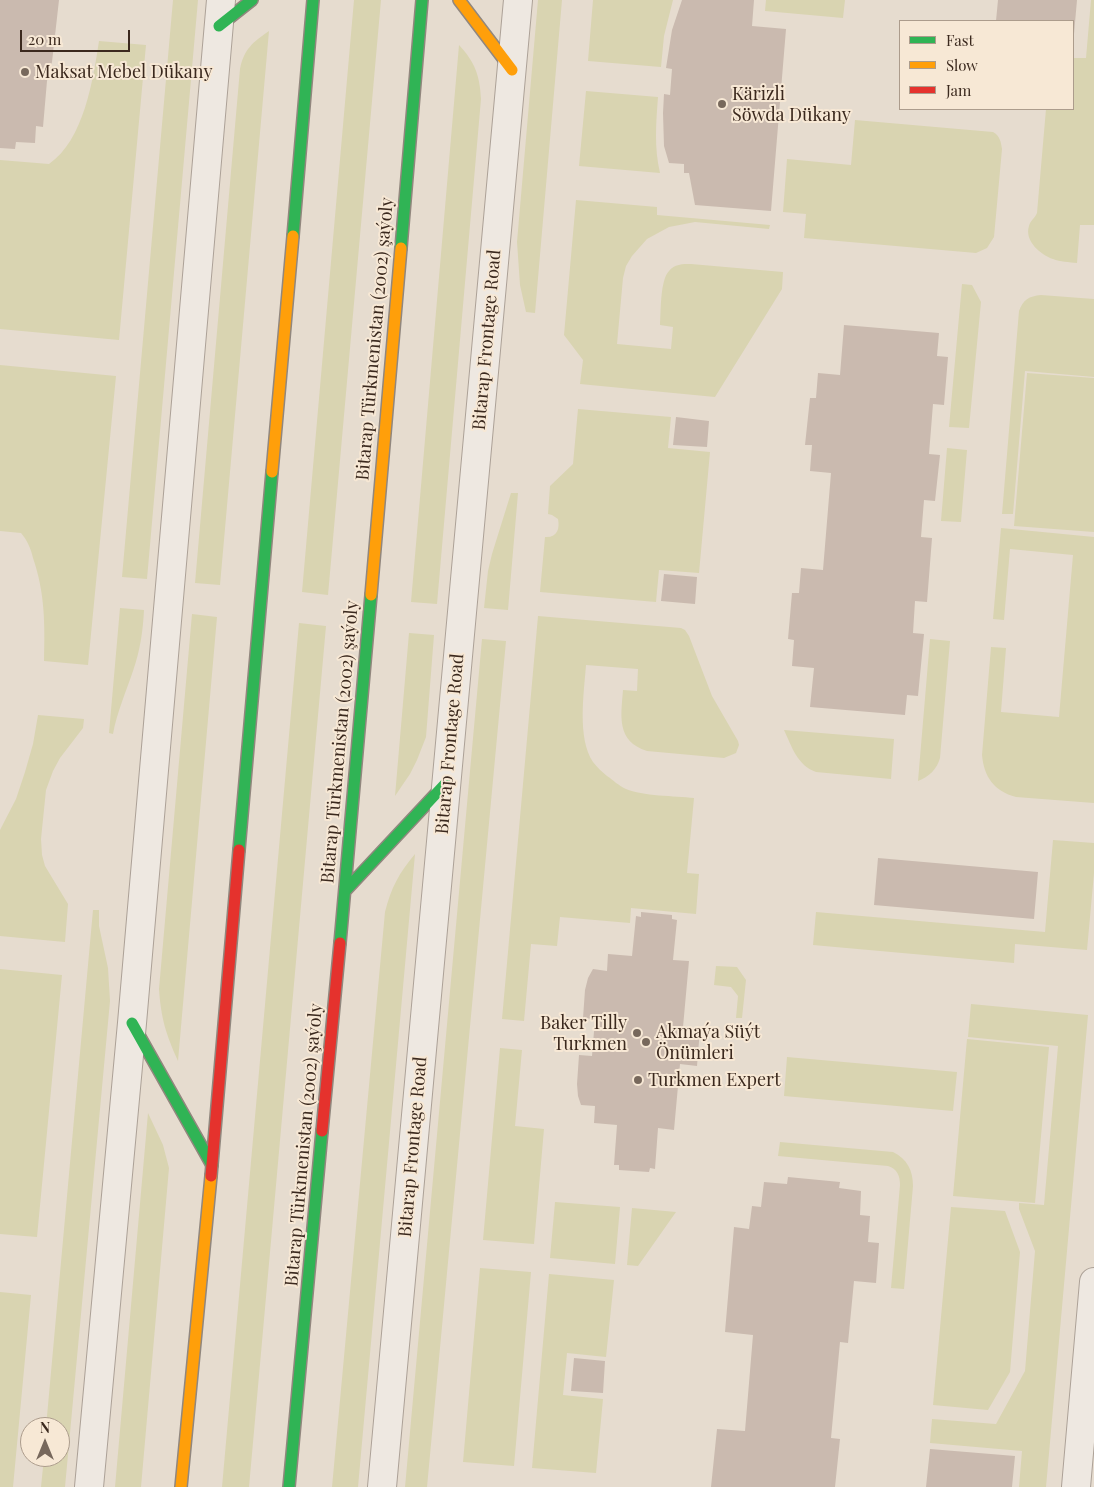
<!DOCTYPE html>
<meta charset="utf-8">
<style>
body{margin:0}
#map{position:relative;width:1094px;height:1487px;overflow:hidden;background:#e6dccf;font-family:"Playfair Display",serif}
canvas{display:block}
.legend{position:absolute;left:899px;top:20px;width:175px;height:90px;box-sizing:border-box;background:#f7e8d5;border:1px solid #ac9c8c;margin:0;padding:6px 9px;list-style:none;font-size:15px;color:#3b291e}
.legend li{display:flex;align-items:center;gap:10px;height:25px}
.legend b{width:25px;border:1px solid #ac9c8c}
.north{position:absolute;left:20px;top:1417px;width:50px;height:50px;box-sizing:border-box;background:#f7e8d5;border:1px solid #ac9c8c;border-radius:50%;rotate:0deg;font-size:14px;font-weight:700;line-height:20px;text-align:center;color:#3b291e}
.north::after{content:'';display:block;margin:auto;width:18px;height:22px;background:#77685c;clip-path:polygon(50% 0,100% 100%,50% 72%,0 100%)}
.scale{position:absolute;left:20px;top:30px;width:110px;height:22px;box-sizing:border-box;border:2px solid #3b291e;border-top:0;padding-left:6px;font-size:15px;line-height:18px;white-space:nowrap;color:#3b291e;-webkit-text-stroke:4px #f7e8d5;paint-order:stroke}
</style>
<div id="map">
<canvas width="1094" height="1487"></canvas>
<ul class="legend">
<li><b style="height:6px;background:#30b455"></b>Fast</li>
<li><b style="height:6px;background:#ff9f0a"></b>Slow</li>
<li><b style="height:6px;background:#e5322d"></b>Jam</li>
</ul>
<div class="north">N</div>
<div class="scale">20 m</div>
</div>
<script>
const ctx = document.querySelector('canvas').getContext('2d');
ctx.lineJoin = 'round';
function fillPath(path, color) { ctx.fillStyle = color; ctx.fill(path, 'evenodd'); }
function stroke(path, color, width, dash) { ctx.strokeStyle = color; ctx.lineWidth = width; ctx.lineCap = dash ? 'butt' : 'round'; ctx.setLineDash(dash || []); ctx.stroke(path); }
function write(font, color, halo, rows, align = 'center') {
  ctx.font = font + ' "Playfair Display",serif'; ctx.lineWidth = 4; ctx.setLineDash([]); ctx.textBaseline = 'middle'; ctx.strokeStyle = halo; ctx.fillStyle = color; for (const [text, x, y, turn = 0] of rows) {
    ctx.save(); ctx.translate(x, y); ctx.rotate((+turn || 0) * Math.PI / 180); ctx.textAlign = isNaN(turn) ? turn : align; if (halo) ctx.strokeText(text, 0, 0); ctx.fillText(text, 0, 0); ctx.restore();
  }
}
fillPath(new Path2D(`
 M 173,0 L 198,0 L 147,579 L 122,577 Z
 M 354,0 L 381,0 L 328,595 L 302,592 Z
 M 538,0 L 562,0 L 535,313 L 526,312 L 520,285 L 517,242 Z
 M 593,0 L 673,0 L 664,36 L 661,67 L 588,61 Z
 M 766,0 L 845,0 L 843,18 L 765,11 Z
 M 1091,0 L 1094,0 L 1094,225 L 1080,225 L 1077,263 C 1069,262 1060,262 1053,259 C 1041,255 1024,241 1029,226 C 1030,221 1035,218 1037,213 L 1046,109 L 1073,109 L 1073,58 L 1086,58 Z
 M 269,31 L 220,585 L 195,583 L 240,69 C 244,49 253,42 269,31 Z
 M 99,41 L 146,45 L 119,340 L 0,329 L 0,160 L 49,164 C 84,140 93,80 99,41 Z
 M 459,45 C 475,62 480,76 481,99 L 437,604 L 411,602 Z
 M 586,91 L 658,97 C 656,123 654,148 660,173 L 579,166 Z
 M 855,120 L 993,132 C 1000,136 1001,142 1002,149 L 994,237 L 987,248 L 976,253 L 804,238 L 806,214 L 783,212 L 787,159 L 851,165 Z
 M 576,200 L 657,207 L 657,215 L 770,225 L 769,229 L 695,222 L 669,227 L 647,239 L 632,256 L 626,266 L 623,278 L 617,344 L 671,349 L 673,327 L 660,325 C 661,312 660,280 669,271 C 674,264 683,264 691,264 L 783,272 L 782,289 L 715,397 L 580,384 L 583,360 L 564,335 Z
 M 962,284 L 972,285 L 981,302 L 969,428 L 949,427 Z
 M 1041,295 L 1094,299 L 1094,377 L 1025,371 L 1013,514 L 1002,514 L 1019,311 C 1023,300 1029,296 1041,295 Z
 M 0,365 L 116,376 L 88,665 L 44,661 C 45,624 45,593 33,558 C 31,549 27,540 21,533 L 0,531 Z
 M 1027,373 L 1094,378 L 1094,532 L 1014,526 Z
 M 578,409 L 671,417 L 668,448 L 710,452 L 699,573 L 659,570 L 656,602 L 540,592 L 545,537 C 557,538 560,529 558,519 L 552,515 L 548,514 L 550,486 L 573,464 Z
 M 947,448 L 967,450 L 961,522 L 941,521 Z
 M 511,493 L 518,493 L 508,610 L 484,608 L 488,571 L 492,554 Z
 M 1001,528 L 1094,537 L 1094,803 L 1016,797 C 994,791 984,777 982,755 L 991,647 L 1006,648 L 1001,712 L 1059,717 L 1073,555 L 1010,549 L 1004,620 L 993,619 Z
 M 120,608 L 144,610 C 143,631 140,651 133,671 C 126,692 117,712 113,734 L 109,733 Z
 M 192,614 L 217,617 L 178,1061 C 166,1034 161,1019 159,989 Z
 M 538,616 L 681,628 L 685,630 L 689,636 L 712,696 L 738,741 L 739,745 L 736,753 L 724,758 L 647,751 C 616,741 621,716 623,690 L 637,691 L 638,669 L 586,665 C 584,693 577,738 593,762 C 597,767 602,772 607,776 C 613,780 619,786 626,789 C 642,796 675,796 694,798 L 687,873 L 699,874 L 696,914 L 631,908 L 630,923 L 560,917 L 557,946 L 531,944 L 524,1021 L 502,1019 Z
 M 299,623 L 326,626 L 249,1487 L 222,1487 Z
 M 409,633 L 434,635 L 426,737 L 417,760 L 410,774 L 395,796 Z
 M 482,639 L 506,641 L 427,1487 L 405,1487 Z
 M 930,639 L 950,641 L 940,758 C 937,769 929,777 918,781 Z
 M 38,715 L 84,719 L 83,728 L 60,758 L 53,771 L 46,790 L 41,839 L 42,855 L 45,866 L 68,904 L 65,942 L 0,936 L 0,830 L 16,799 L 25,772 L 33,744 Z
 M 784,730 L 894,739 L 891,779 L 816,772 C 797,765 792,747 784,730 Z
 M 1053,840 L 1094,843 L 1094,873 L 1087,950 L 1015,944 L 1014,963 L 813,945 L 816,912 L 1045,932 Z
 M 415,854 L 358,1487 L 332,1487 L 385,912 C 391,888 399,873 415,854 Z
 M 93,910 L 99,910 L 99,926 L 108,968 L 110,1001 L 65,1487 L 41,1487 L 44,1457 L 60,1457 L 60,1427 L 46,1427 Z
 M 716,966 L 737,967 L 746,980 L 742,1018 L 736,1018 L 738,996 L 731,987 L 714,985 Z
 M 0,969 L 62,975 L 37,1237 L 0,1234 Z
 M 971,1004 L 1088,1015 L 1046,1487 L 1019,1487 L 1022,1451 L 930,1443 L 932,1419 L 996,1424 L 1025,1371 L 1035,1251 L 1019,1209 L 1019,1203 L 1044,1205 L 1058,1046 L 968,1037 Z
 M 967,1039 L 1049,1047 L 1035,1203 L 953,1196 Z
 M 500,1048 L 522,1050 L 515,1126 L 544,1129 L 534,1244 L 483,1240 Z
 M 787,1057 L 957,1072 L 953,1111 L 784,1096 Z
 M 148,1113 L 163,1145 L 169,1168 L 141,1487 L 115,1487 Z
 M 780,1142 L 893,1152 C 907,1159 913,1170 913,1186 L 904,1289 L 891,1288 L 900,1185 C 900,1175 897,1169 888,1166 L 778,1156 Z
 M 555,1202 L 620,1207 L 615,1264 L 550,1258 Z
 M 951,1207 L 1005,1211 L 1020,1252 L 1010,1372 L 988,1410 L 933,1405 Z
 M 632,1208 L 676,1212 L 638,1266 L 627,1265 Z
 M 480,1268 L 531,1272 L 514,1466 L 463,1462 Z
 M 549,1274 L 614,1280 L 606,1357 L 567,1353 L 563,1395 L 603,1399 L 596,1473 L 532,1468 Z
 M 0,1292 L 31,1295 L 13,1487 L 0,1487 Z`), '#d9d4b1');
fillPath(new Path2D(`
 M 0,0 L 59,0 L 52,62 L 47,81 L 43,127 L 36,126 L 35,143 L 16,142 L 15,149 L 0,148 Z
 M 682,0 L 754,0 L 752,26 L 786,29 L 771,211 L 695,205 L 689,173 L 684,173 L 684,164 L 669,163 L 664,146 L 663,113 L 664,94 L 670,95 L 672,69 L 666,68 L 672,30 Z
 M 998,0 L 1077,0 L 1074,34 L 1073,34 L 1073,21 L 996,21 Z
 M 844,325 L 939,333 L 937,356 L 948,357 L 944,405 L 933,404 L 929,454 L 940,455 L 935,501 L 924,500 L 921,537 L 932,538 L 927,602 L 915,601 L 913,633 L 924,634 L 918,696 L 907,695 L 905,715 L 810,707 L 814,668 L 792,666 L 794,640 L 788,639 L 792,593 L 799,593 L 801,568 L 823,570 L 831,473 L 810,471 L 812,445 L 805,445 L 810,398 L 816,398 L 818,373 L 840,375 Z
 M 676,417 L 709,421 L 707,447 L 673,445 Z
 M 664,574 L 697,577 L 695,604 L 661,601 Z
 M 878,858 L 1038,872 L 1034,919 L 874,905 Z
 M 641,912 L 672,915 L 672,919 L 677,920 L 673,960 L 689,961 L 683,1027 L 700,1029 L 697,1066 L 680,1064 L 674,1130 L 658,1128 L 655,1169 L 650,1168 L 649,1172 L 619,1170 L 619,1165 L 614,1165 L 617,1125 L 594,1123 L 595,1106 L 581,1105 L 578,1096 L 577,1084 L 579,1055 L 592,1056 L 595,1019 L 583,1018 L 585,990 L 588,978 L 593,969 L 607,971 L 608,954 L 632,956 L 636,916 L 641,917 Z
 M 788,1177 L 840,1182 L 839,1188 L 861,1191 L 860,1215 L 870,1216 L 868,1242 L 879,1243 L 876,1283 L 854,1281 L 848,1343 L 840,1342 L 831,1438 L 840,1439 L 835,1487 L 711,1487 L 717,1429 L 745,1431 L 753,1335 L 725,1332 L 734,1227 L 749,1229 L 752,1206 L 761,1207 L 764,1182 L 787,1184 Z
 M 574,1358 L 605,1361 L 603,1393 L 571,1391 Z
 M 930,1449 L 1015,1456 L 1012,1487 L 926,1487 Z`), '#cabaaf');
const street = new Path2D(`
 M 89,1487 L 132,1023 L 221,0
 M 382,1487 L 518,0
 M 1076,1487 L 1094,1282`);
const fast = new Path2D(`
 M 219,26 L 252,0
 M 293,236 L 313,0
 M 401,248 L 422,0
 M 239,850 L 272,472
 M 345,891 L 447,782
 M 340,943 L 371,595
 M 132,1023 L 212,1165
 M 289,1487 L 322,1131`);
const slow = new Path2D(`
 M 459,0 L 512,70
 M 272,472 L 293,236
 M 371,595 L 401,248
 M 181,1487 L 211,1176`);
const jam = new Path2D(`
 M 322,1131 L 340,943
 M 211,1176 L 239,850`);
stroke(street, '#aca197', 30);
stroke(fast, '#91877e', 14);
stroke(slow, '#91877e', 14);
stroke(jam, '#91877e', 14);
stroke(street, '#eee8e1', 28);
stroke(fast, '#30b455', 11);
stroke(slow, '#ff9f0a', 11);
stroke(jam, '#e5322d', 11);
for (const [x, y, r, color] of [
 [25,72,5,"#77685c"],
 [722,104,5,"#77685c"],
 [637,1033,5,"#77685c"],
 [646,1042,5,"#77685c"],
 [638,1080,5,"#77685c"]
]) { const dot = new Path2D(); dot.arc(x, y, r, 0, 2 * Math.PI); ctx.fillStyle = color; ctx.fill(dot); stroke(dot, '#f7e8d5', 2); }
write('18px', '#3b291e', '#f7e8d5', [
 ["Maksat Mebel Dükany",35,72],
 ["Kärizli",732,94],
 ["Söwda Dükany",732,115],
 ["Baker Tilly",627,1023,"right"],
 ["Turkmen",627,1044,"right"],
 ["Akmaýa Süýt",656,1032],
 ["Önümleri",656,1053],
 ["Turkmen Expert",648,1080]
], 'left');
write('18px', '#3b291e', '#f7e8d5', [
 ["Bitarap Türkmenistan (2002) şaýoly",375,339,-85],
 ["Bitarap Frontage Road",487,340,-85],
 ["Bitarap Türkmenistan (2002) şaýoly",340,742,-85],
 ["Bitarap Frontage Road",450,744,-85],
 ["Bitarap Türkmenistan (2002) şaýoly",304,1145,-85],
 ["Bitarap Frontage Road",413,1147,-85]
]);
</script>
